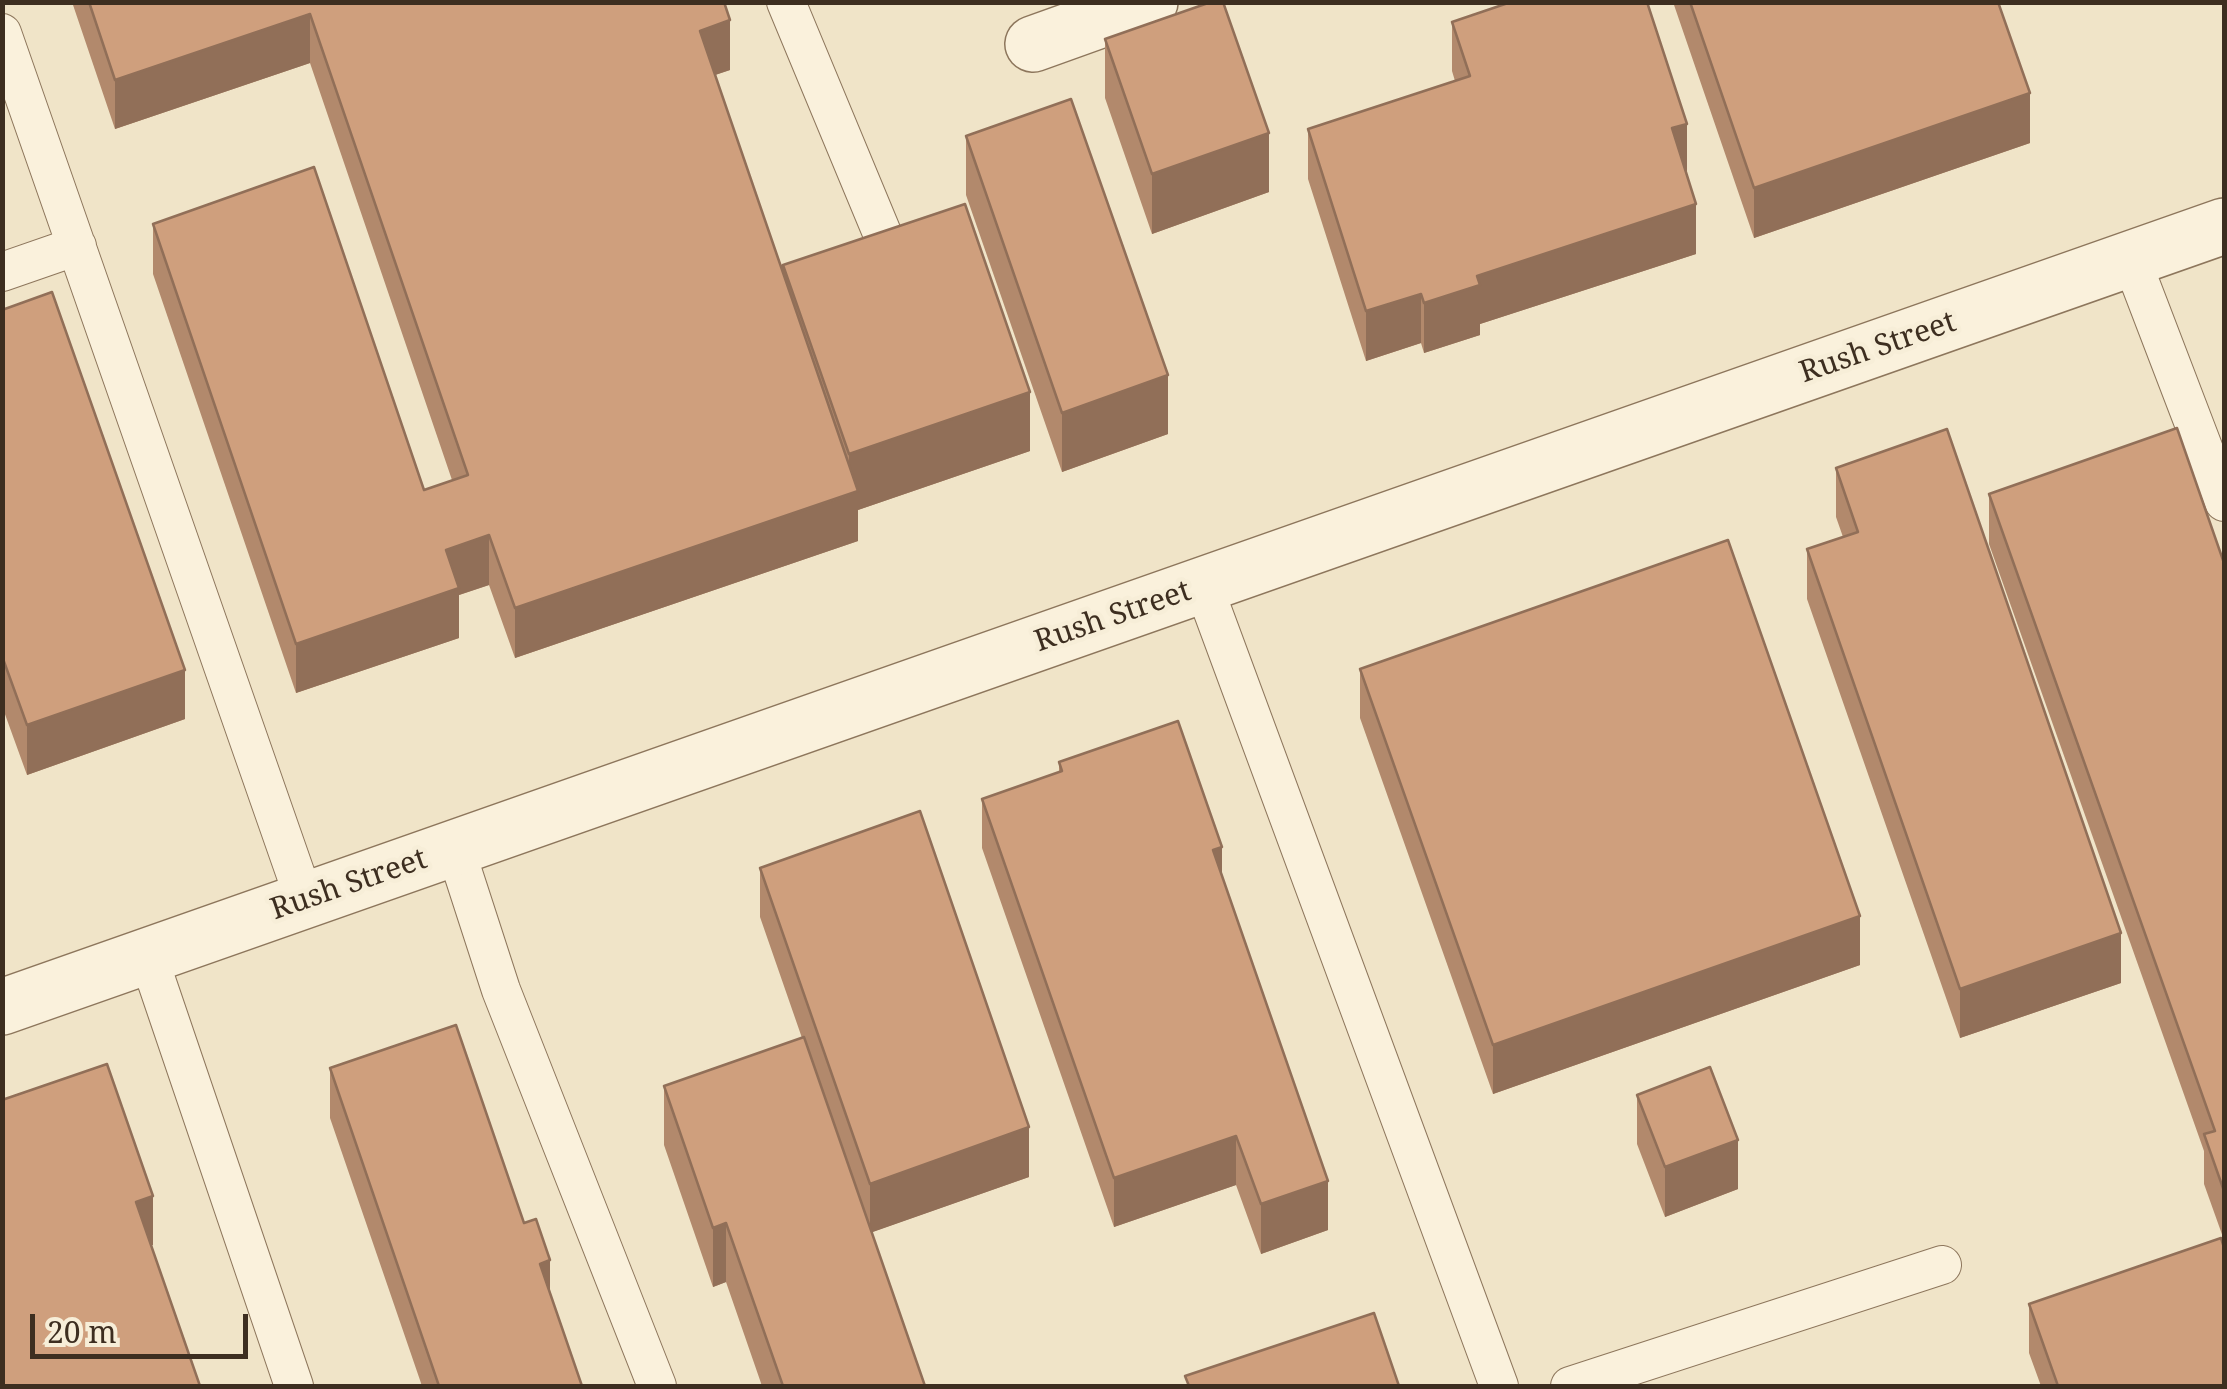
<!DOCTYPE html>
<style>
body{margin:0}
#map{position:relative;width:2227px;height:1389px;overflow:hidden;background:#f0e4c8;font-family:"Noto Serif",serif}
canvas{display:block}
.frame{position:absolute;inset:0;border:5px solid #3d2e20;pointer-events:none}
.scale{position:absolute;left:30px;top:1314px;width:218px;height:45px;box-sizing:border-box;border:5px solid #3d2e20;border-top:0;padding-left:12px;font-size:30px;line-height:35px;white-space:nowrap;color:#3d2e20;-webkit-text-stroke:8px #f7eed8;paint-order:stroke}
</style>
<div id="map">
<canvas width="2227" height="1389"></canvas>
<div class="frame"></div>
<div class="scale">20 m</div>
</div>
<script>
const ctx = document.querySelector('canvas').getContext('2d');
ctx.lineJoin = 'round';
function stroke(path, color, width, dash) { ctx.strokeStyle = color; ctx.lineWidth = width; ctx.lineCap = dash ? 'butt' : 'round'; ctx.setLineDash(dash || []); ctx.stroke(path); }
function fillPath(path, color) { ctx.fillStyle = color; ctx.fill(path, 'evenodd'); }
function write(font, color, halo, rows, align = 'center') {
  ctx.font = font + ' "Noto Serif",serif'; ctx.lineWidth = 9; ctx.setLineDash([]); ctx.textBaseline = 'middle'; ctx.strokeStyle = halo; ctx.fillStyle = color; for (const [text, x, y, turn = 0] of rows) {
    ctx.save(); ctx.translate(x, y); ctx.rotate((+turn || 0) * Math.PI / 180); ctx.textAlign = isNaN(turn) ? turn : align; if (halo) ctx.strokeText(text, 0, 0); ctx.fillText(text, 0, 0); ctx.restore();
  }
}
const service = new Path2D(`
 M 786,2 L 882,233
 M 2,33 L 305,901
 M 2131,259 L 2224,502
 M 2,272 L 77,246
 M 1203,585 L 1499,1386
 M 455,848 L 501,990 L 657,1386
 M 148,956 L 294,1386
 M 1570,1386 L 1942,1265`);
const minor = new Path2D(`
 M 1033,44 L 1150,2`);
const tertiary = new Path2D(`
 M 2,1007 L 2224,226`);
stroke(service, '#8d765c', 40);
stroke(minor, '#8d765c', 58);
stroke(tertiary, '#8d765c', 58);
stroke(service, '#faf1dc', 38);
stroke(minor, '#faf1dc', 55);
stroke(tertiary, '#faf1dc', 55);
fillPath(new Path2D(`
 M 72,2 L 724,2 L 730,70 L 715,75 L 783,272 L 783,265 L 1030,451 L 858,510 L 858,541 L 515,658 L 489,585 L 459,595 L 459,638 L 296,693 L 153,274 L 153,224 L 424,490 L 452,480 L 310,63 L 115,129 Z
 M 1673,2 L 1998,2 L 2030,143 L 1754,238 Z
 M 1452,22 L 1687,174 L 1696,254 L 1480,324 L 1480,335 L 1424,353 L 1421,343 L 1366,361 L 1308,179 L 1308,129 L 1455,81 L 1452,71 Z
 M 1105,39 L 1269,192 L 1152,234 L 1105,98 Z
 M 966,136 L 1168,434 L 1062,472 L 966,195 Z
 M 2,310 L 185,719 L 27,775 L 2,706 Z
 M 1836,468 L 2121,983 L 1960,1038 L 1807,599 L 1807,549 L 1843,537 L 1836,517 Z
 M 1989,494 L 2224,563 L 2224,1240 L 2204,1184 L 2204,1151 L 1989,544 Z
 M 1360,669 L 1860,965 L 1493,1094 L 1360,718 Z
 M 1059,762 L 1222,875 L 1328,1230 L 1261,1254 L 1236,1185 L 1114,1227 L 982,848 L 982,799 L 1059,772 Z
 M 760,868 L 1029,1177 L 872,1232 L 925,1386 L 762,1386 L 726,1282 L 713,1287 L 664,1145 L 664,1086 L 802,1038 L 760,917 Z
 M 330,1068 L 524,1223 L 582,1386 L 422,1386 L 330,1118 Z
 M 1637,1095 L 1738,1189 L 1665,1217 L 1637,1144 Z
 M 2029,1304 L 2224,1386 L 2041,1386 L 2029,1353 Z`), '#b2896c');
fillPath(new Path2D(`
 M 310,14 L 310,63 L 115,129 L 115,80 Z
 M 730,20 L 730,70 L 700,80 L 700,31 Z
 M 2030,93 L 2030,143 L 1754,238 L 1754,188 Z
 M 1687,124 L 1687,174 L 1672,128 Z
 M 1269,133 L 1269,192 L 1152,234 L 1152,174 Z
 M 1696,204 L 1696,254 L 1480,324 L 1480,335 L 1424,353 L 1424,303 L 1477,276 Z
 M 1421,294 L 1421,343 L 1366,361 L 1366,311 Z
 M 1168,375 L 1168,434 L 1062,472 L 1062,413 Z
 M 1030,392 L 1030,451 L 858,510 L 858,541 L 515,658 L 515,608 L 849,495 L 849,454 Z
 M 489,535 L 489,585 L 459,595 L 459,638 L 296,693 L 296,644 L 446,550 Z
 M 185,670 L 185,719 L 27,775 L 27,725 Z
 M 1222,847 L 1222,896 L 1213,850 Z
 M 1860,916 L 1860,965 L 1493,1094 L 1493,1045 Z
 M 2121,933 L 2121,983 L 1960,1038 L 1960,989 Z
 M 1029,1127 L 1029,1177 L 870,1233 L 870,1184 Z
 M 1236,1136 L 1236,1185 L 1114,1227 L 1114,1178 Z
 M 1738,1140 L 1738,1189 L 1665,1217 L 1665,1167 Z
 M 1328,1181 L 1328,1230 L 1261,1254 L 1261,1204 Z
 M 153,1196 L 153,1245 L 136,1251 L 136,1202 Z
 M 726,1223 L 726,1282 L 713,1287 L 713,1228 Z
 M 550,1260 L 550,1310 L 540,1264 Z`), '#916f58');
const building = new Path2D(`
 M 89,2 L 724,2 L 730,20 L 700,31 L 858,491 L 515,608 L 489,535 L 446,550 L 459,588 L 296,644 L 153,224 L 314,167 L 424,490 L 468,475 L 310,14 L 115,80 Z
 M 1211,2 L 1223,2 L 1269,133 L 1152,174 L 1105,39 Z
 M 1511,2 L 1647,2 L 1687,124 L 1672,128 L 1696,204 L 1477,276 L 1480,285 L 1424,303 L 1421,294 L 1366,311 L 1308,129 L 1470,76 L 1452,22 Z
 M 1690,2 L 1998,2 L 2030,93 L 1754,188 Z
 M 1071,99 L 1168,375 L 1062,413 L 966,136 Z
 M 965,204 L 1030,392 L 849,454 L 783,265 Z
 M 52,292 L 185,670 L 27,725 L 2,656 L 2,310 Z
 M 2177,428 L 2224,563 L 2224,1191 L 2204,1134 L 2215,1131 L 1989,494 Z
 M 1947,429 L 2121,933 L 1960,989 L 1807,549 L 1858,532 L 1836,468 Z
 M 1728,540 L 1860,916 L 1493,1045 L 1360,669 Z
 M 1178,721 L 1222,847 L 1213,850 L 1328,1181 L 1261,1204 L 1236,1136 L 1114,1178 L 982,799 L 1062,771 L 1059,762 Z
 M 920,811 L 1029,1127 L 870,1184 L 760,868 Z
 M 456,1025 L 524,1223 L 536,1219 L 550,1260 L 540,1264 L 582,1386 L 439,1386 L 330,1068 Z
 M 804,1037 L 925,1386 L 783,1386 L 726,1223 L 713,1228 L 664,1086 Z
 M 107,1064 L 153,1196 L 136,1202 L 200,1386 L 2,1386 L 2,1100 Z
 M 1710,1067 L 1738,1140 L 1665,1167 L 1637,1095 Z
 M 2221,1238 L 2224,1248 L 2224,1386 L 2058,1386 L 2029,1304 Z
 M 1374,1313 L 1399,1386 L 1189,1386 L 1185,1376 Z`);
fillPath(building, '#cf9f7d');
stroke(building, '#916f58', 2.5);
write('30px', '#3d2e20', '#f7eed8', [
 ["Rush Street",1878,348,-19],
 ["Rush Street",1113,617,-19],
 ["Rush Street",349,885,-19]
]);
</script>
